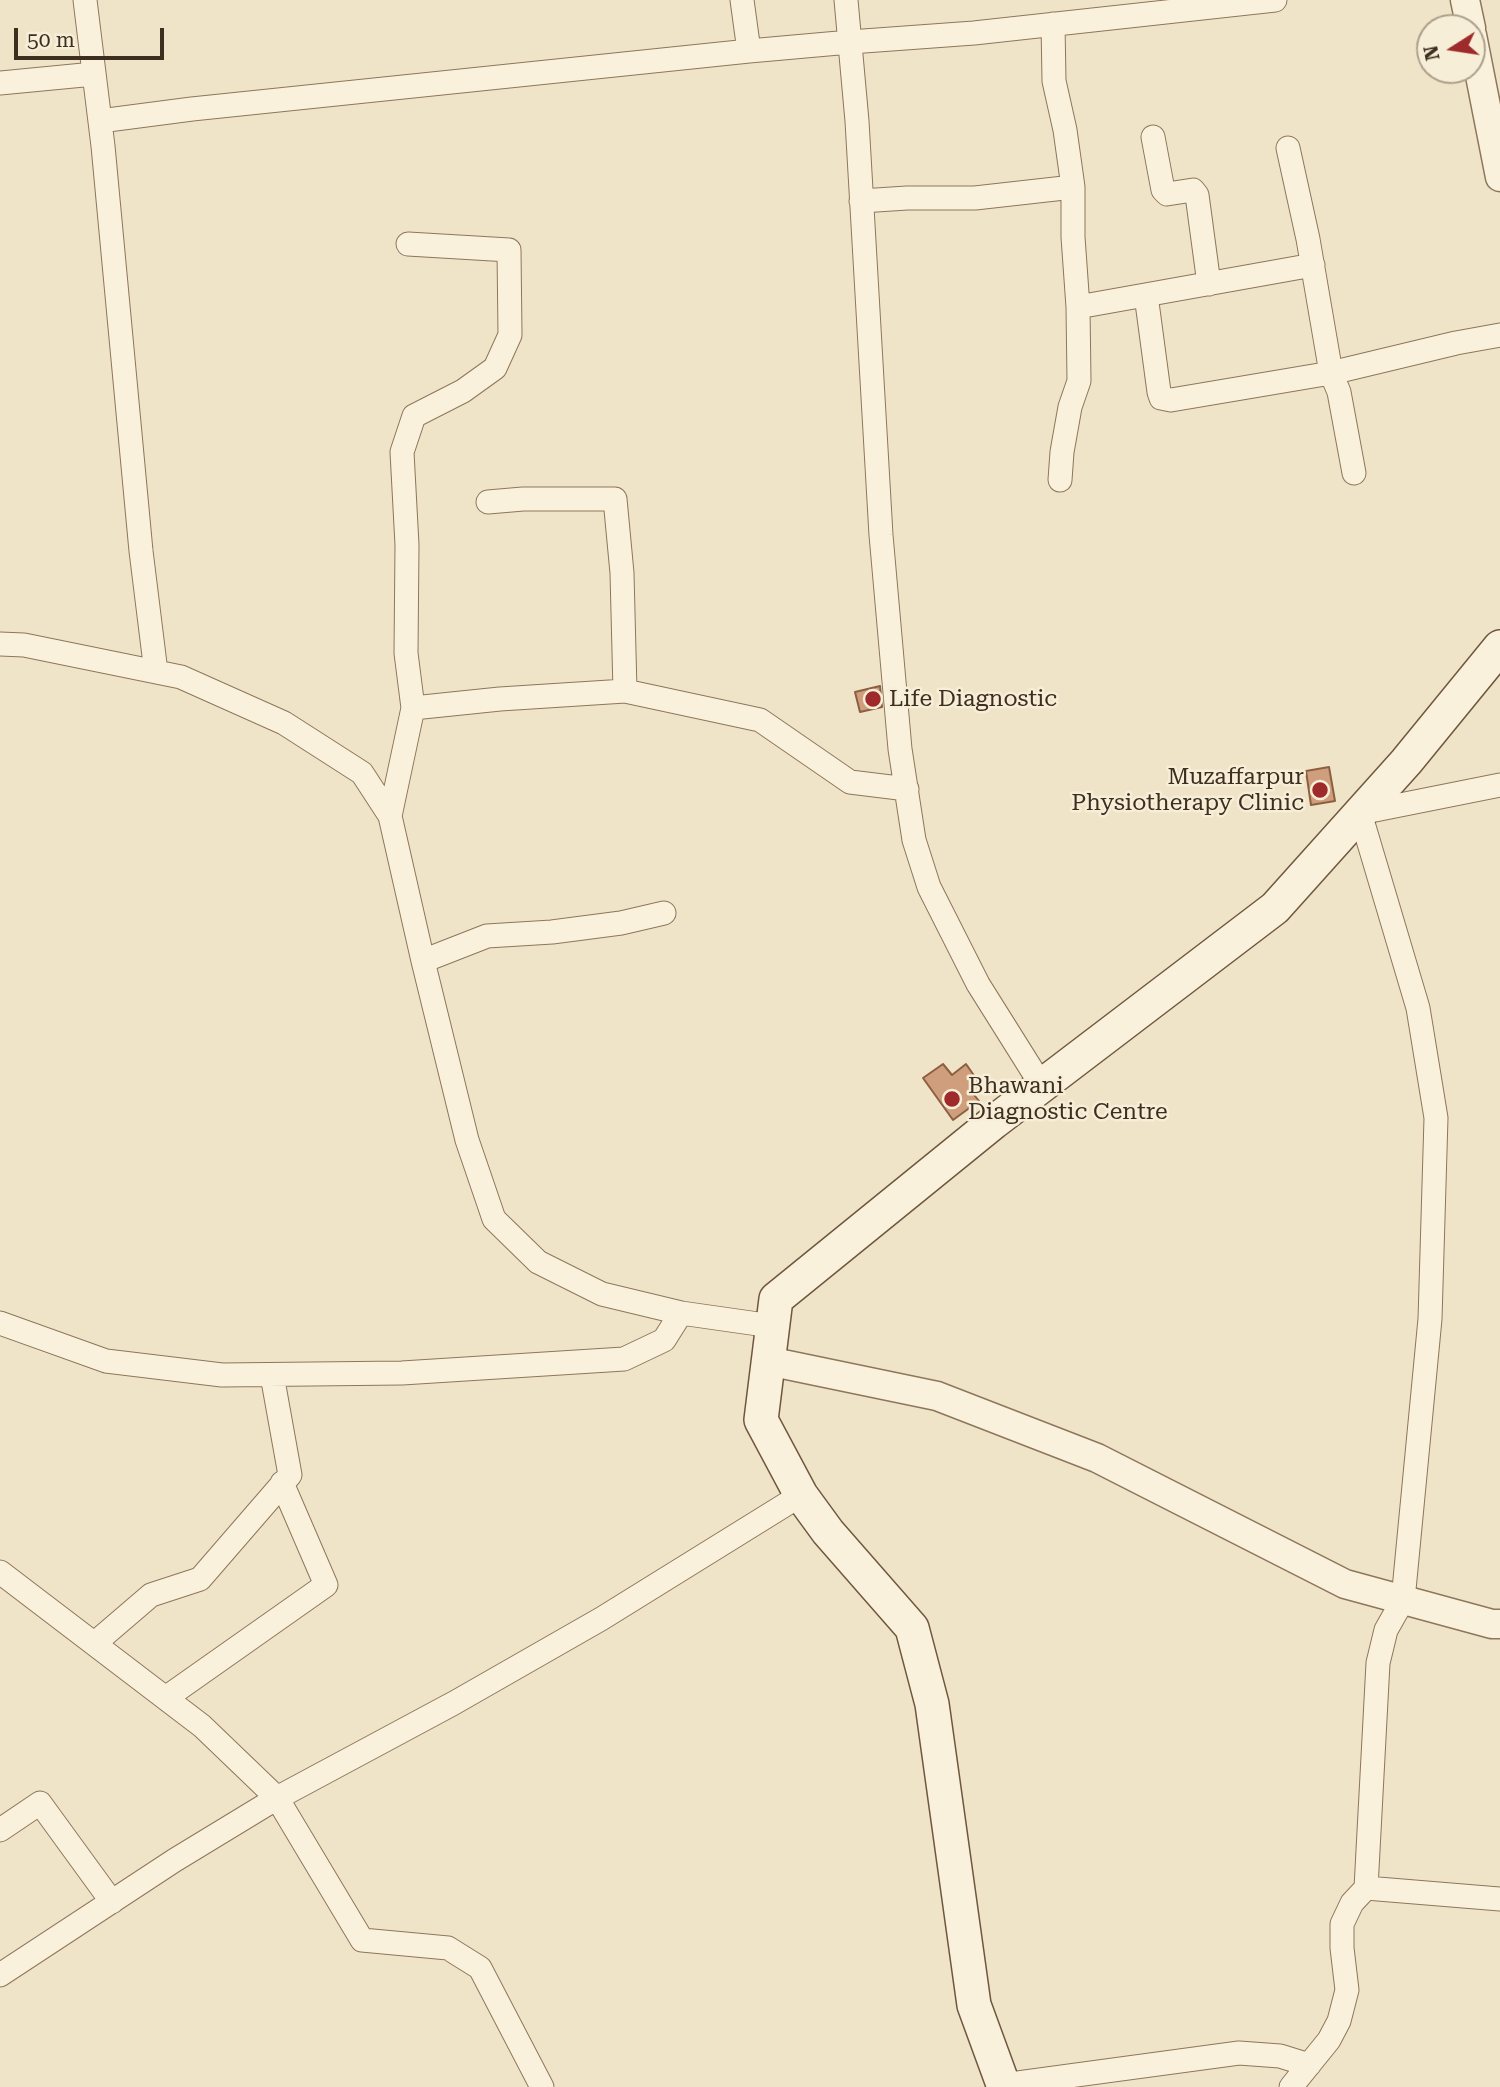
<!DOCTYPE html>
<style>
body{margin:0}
#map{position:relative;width:1500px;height:2087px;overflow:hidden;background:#f0e4c8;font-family:"Roboto Serif",serif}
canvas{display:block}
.north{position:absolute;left:1416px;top:14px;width:70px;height:70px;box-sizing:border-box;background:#f7eed8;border:2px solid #ada18e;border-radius:50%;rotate:258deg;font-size:19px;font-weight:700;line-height:28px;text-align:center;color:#3d2e20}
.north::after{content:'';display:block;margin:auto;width:24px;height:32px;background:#9e2a2b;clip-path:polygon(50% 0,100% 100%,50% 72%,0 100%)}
.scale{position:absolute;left:14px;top:28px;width:150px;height:32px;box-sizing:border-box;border:4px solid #3d2e20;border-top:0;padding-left:9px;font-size:21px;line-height:24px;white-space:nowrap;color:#3d2e20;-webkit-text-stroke:5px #f7eed8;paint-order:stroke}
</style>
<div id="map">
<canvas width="1500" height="2087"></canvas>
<div class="north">N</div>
<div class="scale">50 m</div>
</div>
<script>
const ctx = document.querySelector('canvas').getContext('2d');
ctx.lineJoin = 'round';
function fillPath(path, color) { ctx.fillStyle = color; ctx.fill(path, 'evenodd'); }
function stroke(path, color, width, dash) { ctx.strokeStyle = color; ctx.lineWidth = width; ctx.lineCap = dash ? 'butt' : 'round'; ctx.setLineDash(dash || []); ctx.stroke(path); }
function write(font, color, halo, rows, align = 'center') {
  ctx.font = font + ' "Roboto Serif",serif'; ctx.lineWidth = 5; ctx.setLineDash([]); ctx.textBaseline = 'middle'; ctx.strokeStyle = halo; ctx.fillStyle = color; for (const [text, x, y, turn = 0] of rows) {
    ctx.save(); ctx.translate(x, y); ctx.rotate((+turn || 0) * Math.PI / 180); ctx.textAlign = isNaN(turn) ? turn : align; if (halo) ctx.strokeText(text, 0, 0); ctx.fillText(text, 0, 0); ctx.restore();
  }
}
const building = new Path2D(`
 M 880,686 L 882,707 L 860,712 L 855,692 Z
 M 1329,767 L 1335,801 L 1311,805 L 1306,771 Z
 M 943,1064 L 952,1075 L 966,1064 L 980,1084 L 971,1091 L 979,1101 L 953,1120 L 923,1078 Z`);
fillPath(building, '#cf9f7d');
stroke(building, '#8d5f41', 2);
const minor = new Path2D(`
 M 85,0 L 103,146 L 141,551 L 156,672
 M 742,0 L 749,51
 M 846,0 L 857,121 L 881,535 L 900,749 L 914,840 L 929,887 L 978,984 L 1042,1086
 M 1053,24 L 1054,81 L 1065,130 L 1073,187 L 1073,237 L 1078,307 L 1079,381 L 1070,407 L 1062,452 L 1060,480
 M 0,83 L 94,74
 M 100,121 L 192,109 L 749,51 L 850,42 L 974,33 L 1275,0
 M 1153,137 L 1163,190 L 1167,194 L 1193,190 L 1197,195 L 1209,284
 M 1288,148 L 1308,239 L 1331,373 L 1339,392 L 1354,473
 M 861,201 L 907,198 L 975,198 L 1073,187
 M 1146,295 L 1159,392 L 1161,398 L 1171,400 L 1331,373 L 1456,343 L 1500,335
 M 1078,307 L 1313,265
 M 488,502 L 523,499 L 615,499 L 622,573 L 625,691
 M 0,644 L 24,645 L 181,677 L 284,723 L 362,773 L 390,816 L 423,961 L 467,1140 L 494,1219 L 538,1262 L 602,1294 L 681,1313 L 772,1326
 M 413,708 L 500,699 L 625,691 L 760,720 L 850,782 L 907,789
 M 390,816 L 413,708 L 406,653 L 407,545 L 402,452 L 414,416 L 463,391 L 495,368 L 510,335 L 509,250 L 408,244
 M 423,961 L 487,936 L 552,932 L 621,923 L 664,913
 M 0,1323 L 106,1361 L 222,1375 L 402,1373 L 624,1359 L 664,1340 L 681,1313
 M 0,1572 L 202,1726 L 277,1798 L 362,1940 L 448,1948 L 480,1968 L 542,2087
 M 95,1643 L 151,1595 L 200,1579 L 290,1475 L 272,1375
 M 167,1697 L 326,1585 L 282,1483
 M 0,1830 L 40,1803 L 112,1902
 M 1366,1888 L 1500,1899
 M 0,1975 L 175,1860 L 277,1798 L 454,1703 L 601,1619 L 801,1495
 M 1003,2085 L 1239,2053 L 1280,2056 L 1309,2065
 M 1291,2087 L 1329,2040 L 1339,2021 L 1347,1990 L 1342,1948 L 1342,1924 L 1352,1903 L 1366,1888 L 1378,1663 L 1386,1630 L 1403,1600 L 1430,1319 L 1436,1118 L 1418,1008 L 1360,813 L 1500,785`);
const tertiary = new Path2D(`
 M 1465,0 L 1471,28
 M 1472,35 L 1500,177
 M 768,1361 L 937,1396 L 1097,1458 L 1345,1584 L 1492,1624 L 1500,1624`);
const secondary = new Path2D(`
 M 1004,2087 L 974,2005 L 932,1704 L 912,1628 L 828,1532 L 801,1495 L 761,1420 L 776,1299 L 994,1122 L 1275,908 L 1406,762 L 1500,647`);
stroke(minor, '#8d765c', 25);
stroke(tertiary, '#8d765c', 31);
stroke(secondary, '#6f573f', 36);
stroke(minor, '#faf1dc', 23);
stroke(tertiary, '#faf1dc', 28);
stroke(secondary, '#faf1dc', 33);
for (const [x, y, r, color] of [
 [873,699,9,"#9e2a2b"],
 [1320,790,9,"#9e2a2b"],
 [952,1099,9,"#9e2a2b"]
]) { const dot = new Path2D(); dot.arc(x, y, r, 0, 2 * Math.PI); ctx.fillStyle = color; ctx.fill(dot); stroke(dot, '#f7eed8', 2.5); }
write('23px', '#3d2e20', '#f7eed8', [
 ["Life Diagnostic",889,699],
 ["Muzaffarpur",1304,777,"right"],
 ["Physiotherapy Clinic",1304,803,"right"],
 ["Bhawani",968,1086],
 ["Diagnostic Centre",968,1112]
], 'left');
</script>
